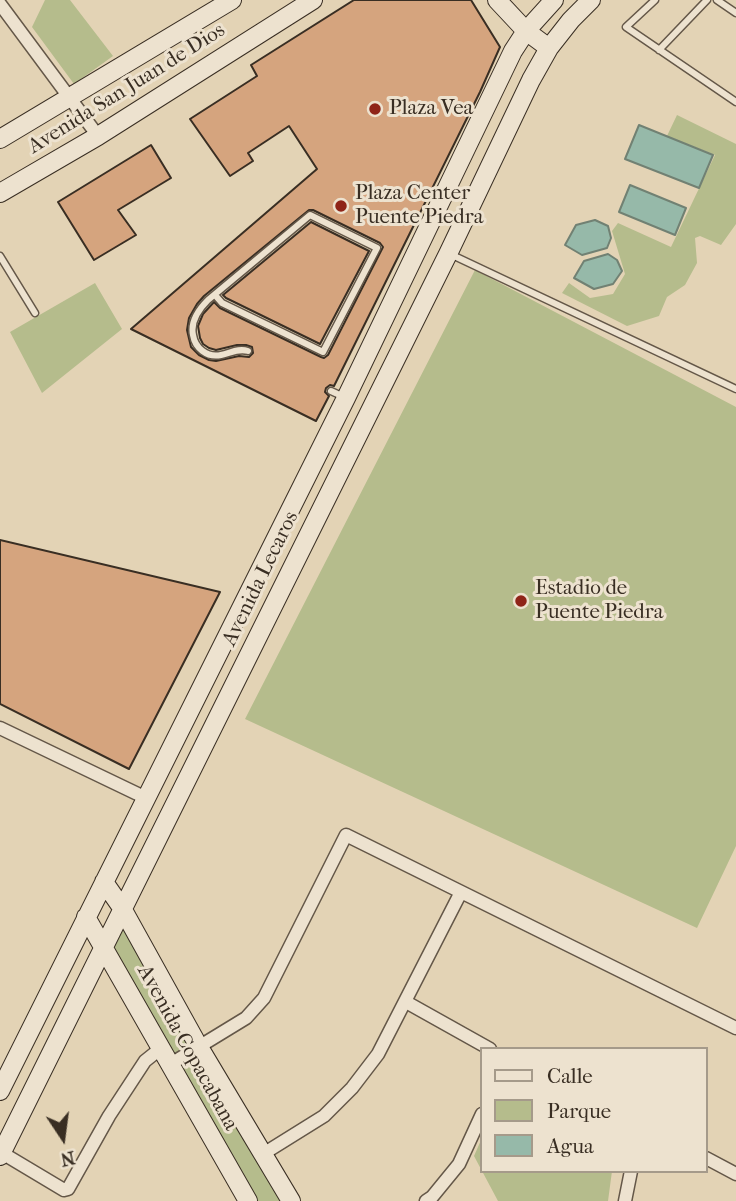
<!DOCTYPE html>
<style>
body{margin:0}
#map{position:relative;width:736px;height:1201px;overflow:hidden;background:#e3d3b5;font-family:"IM FELL French Canon",serif}
canvas{display:block}
.legend{position:absolute;left:480px;top:1047px;width:228px;height:126px;box-sizing:border-box;background:#ede2cf;border:2px solid #a59a8a;margin:0;padding:9px 12px;list-style:none;font-size:21px;color:#392e23}
.legend li{display:flex;align-items:center;gap:14px;height:35px}
.legend b{width:35px;border:2px solid #a59a8a}
.north{position:absolute;left:28px;top:1103px;width:70px;height:70px;-webkit-text-stroke:5px #ede2cf;paint-order:stroke;rotate:167deg;font-size:19px;font-weight:700;line-height:28px;text-align:center;color:#392e23}
.north::after{content:'';display:block;margin:auto;width:24px;height:32px;background:#392e23;clip-path:polygon(50% 0,100% 100%,50% 72%,0 100%)}
</style>
<div id="map">
<canvas width="736" height="1201"></canvas>
<ul class="legend">
<li><b style="height:9px;background:#ede2cf"></b>Calle</li>
<li><b style="height:19px;background:#b5bc8c"></b>Parque</li>
<li><b style="height:19px;background:#96b9a9"></b>Agua</li>
</ul>
<div class="north">N</div>
</div>
<script>
const ctx = document.querySelector('canvas').getContext('2d');
ctx.lineJoin = 'round';
function fillPath(path, color) { ctx.fillStyle = color; ctx.fill(path, 'evenodd'); }
function stroke(path, color, width, dash) { ctx.strokeStyle = color; ctx.lineWidth = width; ctx.lineCap = dash ? 'butt' : 'round'; ctx.setLineDash(dash || []); ctx.stroke(path); }
function write(font, color, halo, rows, align = 'center') {
  ctx.font = font + ' "IM FELL French Canon",serif'; ctx.lineWidth = 6; ctx.setLineDash([]); ctx.textBaseline = 'middle'; ctx.strokeStyle = halo; ctx.fillStyle = color; for (const [text, x, y, turn = 0] of rows) {
    ctx.save(); ctx.translate(x, y); ctx.rotate((+turn || 0) * Math.PI / 180); ctx.textAlign = isNaN(turn) ? turn : align; if (halo) ctx.strokeText(text, 0, 0); ctx.fillText(text, 0, 0); ctx.restore();
  }
}
fillPath(new Path2D(`
 M 45,0 L 70,0 L 113,56 L 74,84 L 32,27 Z
 M 677,115 L 736,144 L 736,224 L 721,245 L 700,236 L 695,238 L 697,263 L 685,285 L 667,297 L 659,316 L 627,326 L 562,293 L 569,283 L 590,298 L 613,294 L 625,274 L 612,231 L 618,223 L 671,247 L 715,155 L 667,136 Z
 M 475,270 L 736,407 L 736,846 L 697,928 L 245,719 Z
 M 95,283 L 122,329 L 42,393 L 10,332 Z
 M 122,914 L 195,1046 L 170,1061 L 108,946 Z
 M 198,1052 L 285,1201 L 254,1201 L 175,1066 Z
 M 482,1138 L 482,1171 L 612,1171 L 608,1201 L 498,1201 L 474,1156 Z`), '#b5bc8c');
const water = new Path2D(`
 M 639,125 L 713,155 L 699,188 L 625,159 Z
 M 630,185 L 686,208 L 675,235 L 619,212 Z
 M 595,220 L 608,226 L 611,238 L 607,248 L 582,255 L 565,245 L 576,225 Z
 M 608,254 L 617,260 L 622,271 L 613,284 L 594,289 L 574,278 L 584,261 Z`);
fillPath(water, '#96b9a9');
stroke(water, '#718173', 2);
const building = new Path2D(`
 M 354,0 L 471,0 L 500,47 L 480,92 L 334,386 L 330,385 L 326,388 L 325,392 L 329,396 L 316,421 L 131,329 L 317,169 L 289,126 L 248,153 L 253,161 L 230,176 L 190,119 L 257,76 L 251,65 ZM 309,210 L 313,210 L 380,243 L 383,247 L 328,355 L 324,358 L 321,357 L 220,308 L 214,302 L 203,314 L 198,326 L 200,338 L 203,344 L 209,348 L 216,350 L 237,345 L 246,345 L 252,347 L 253,353 L 249,357 L 239,356 L 216,361 L 209,360 L 199,355 L 191,347 L 187,330 L 189,318 L 197,304 L 204,296 Z
 M 151,145 L 171,178 L 118,210 L 136,235 L 94,260 L 58,202 Z
 M 311,222 L 369,251 L 320,344 L 226,298 L 223,295 Z
 M 0,540 L 220,592 L 129,769 L 0,704 Z`);
fillPath(building, '#d5a47e');
stroke(building, '#392e23', 2);
const service = new Path2D(`
 M 655,0 L 626,27 L 736,102
 M 717,0 L 736,13
 M 659,50 L 707,0
 M 450,254 L 736,389
 M 0,256 L 35,313
 M 215,295 L 222,303 L 323,352 L 377,248 L 310,215 L 208,300 C 199,309 190,321 193,335 C 195,348 207,358 221,355 C 231,353 238,348 248,351
 M 331,391 L 344,397`);
const minor = new Path2D(`
 M 0,4 L 98,136
 M 0,728 L 146,798
 M 406,1002 L 490,1049
 M 169,1065 L 246,1018 L 264,998 L 346,835 L 736,1028
 M 2,1153 L 64,1190 L 68,1189 L 109,1116 L 145,1061 L 160,1049
 M 263,1154 L 324,1116 L 352,1088 L 378,1054 L 461,892
 M 706,1158 L 736,1174
 M 426,1201 L 432,1197 L 459,1164 L 482,1114
 M 625,1201 L 631,1171`);
const secondary = new Path2D(`
 M 497,0 L 526,31 L 549,48
 M 0,139 L 232,0
 M 0,193 L 98,136 L 313,0
 M 104,882 L 122,908 L 199,1047 L 291,1201
 M 86,917 L 248,1201
 M 0,1091 L 346,398 L 513,51 L 526,31 L 554,0
 M 0,1156 L 448,254 L 531,80 L 549,48 L 571,20 L 591,0`);
stroke(service, '#645748', 9);
stroke(minor, '#645748', 15);
stroke(secondary, '#392e23', 20);
stroke(service, '#ede2cf', 6);
stroke(minor, '#ede2cf', 12);
stroke(secondary, '#ede2cf', 18);
for (const [x, y, r, color] of [
 [375,109,7,"#8f2418"],
 [341,206,7,"#8f2418"],
 [521,601,7,"#8f2418"]
]) { const dot = new Path2D(); dot.arc(x, y, r, 0, 2 * Math.PI); ctx.fillStyle = color; ctx.fill(dot); stroke(dot, '#ede2cf', 2.5); }
write('21px', '#392e23', '#ede2cf', [
 ["Avenida San Juan de Dios",127,89,-32],
 ["Avenida Lecaros",261,579,-64],
 ["Avenida Copacabana",187,1048,61]
]);
write('21px', '#392e23', '#ede2cf', [
 ["Plaza Vea",389,109],
 ["Plaza Center",355,194],
 ["Puente Piedra",355,218],
 ["Estadio de",535,589],
 ["Puente Piedra",535,613]
], 'left');
</script>
